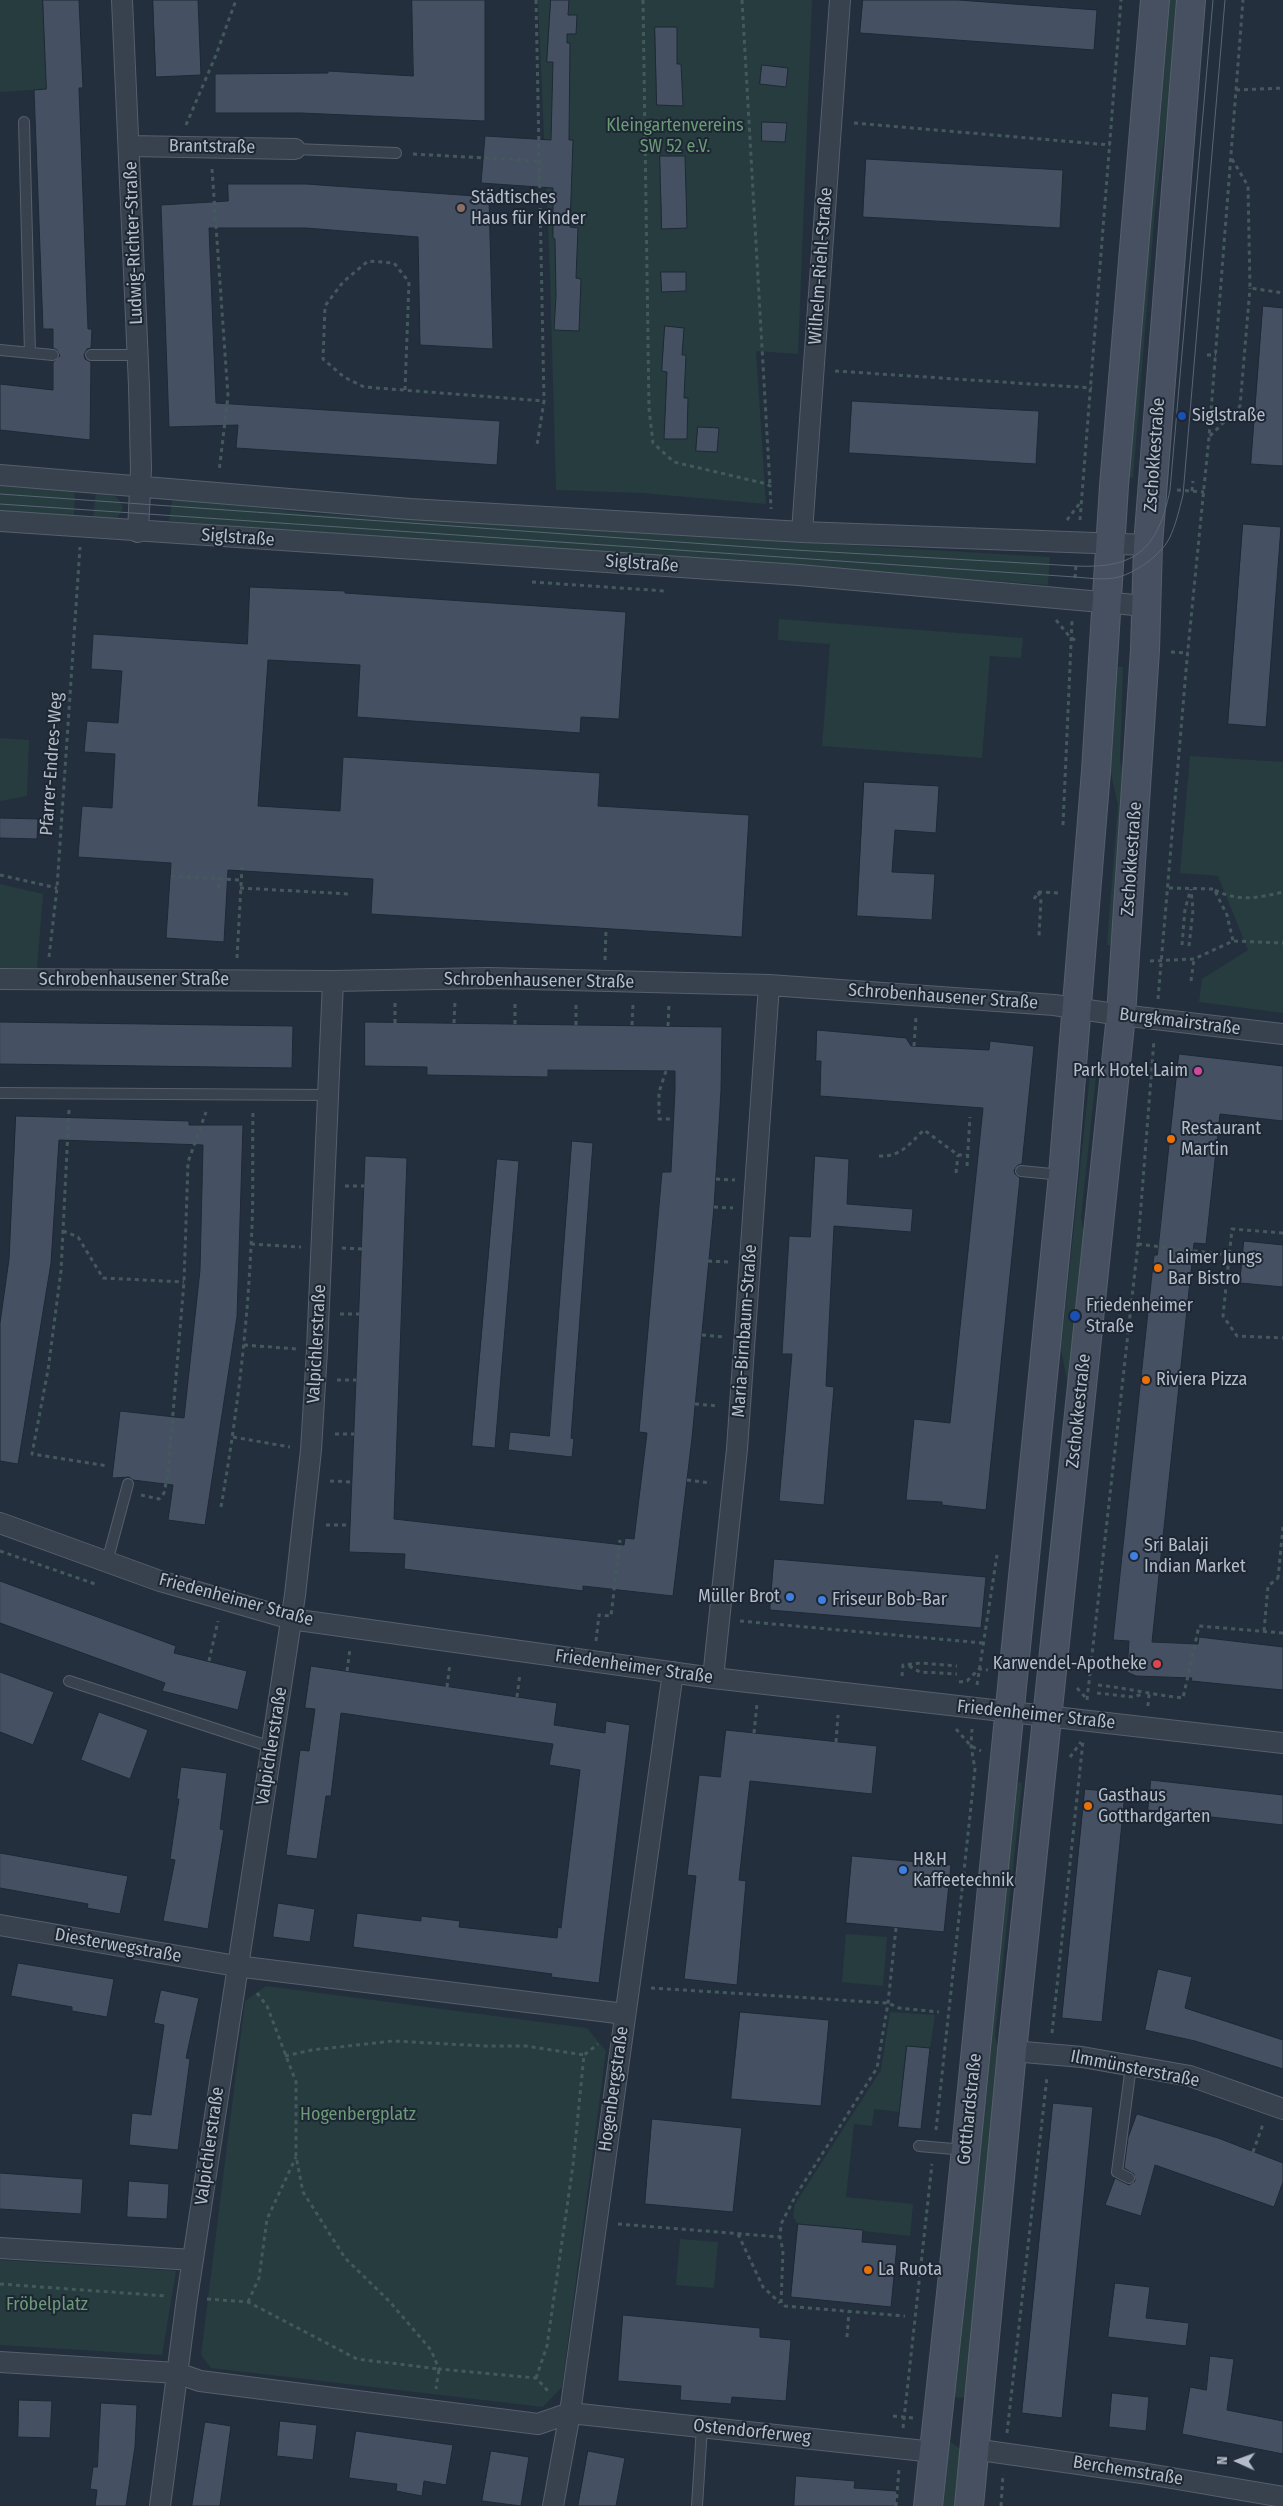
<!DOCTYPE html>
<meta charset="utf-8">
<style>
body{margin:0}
#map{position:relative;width:1283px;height:2506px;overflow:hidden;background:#242f3e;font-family:"Fira Sans Condensed",sans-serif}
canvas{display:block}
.north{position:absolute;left:1213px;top:2436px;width:50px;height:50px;-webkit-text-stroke:4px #1d2633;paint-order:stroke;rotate:272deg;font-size:14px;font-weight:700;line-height:20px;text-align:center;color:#b4bcc9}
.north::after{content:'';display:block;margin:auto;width:18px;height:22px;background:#b4bcc9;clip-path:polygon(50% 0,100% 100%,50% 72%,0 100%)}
</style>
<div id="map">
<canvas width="1283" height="2506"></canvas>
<div class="north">N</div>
</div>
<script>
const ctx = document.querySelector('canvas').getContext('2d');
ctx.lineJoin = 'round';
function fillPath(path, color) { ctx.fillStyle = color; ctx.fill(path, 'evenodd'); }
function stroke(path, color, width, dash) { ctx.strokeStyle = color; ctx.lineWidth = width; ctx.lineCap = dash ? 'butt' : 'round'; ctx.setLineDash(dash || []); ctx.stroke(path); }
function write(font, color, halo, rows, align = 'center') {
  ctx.font = font + ' "Fira Sans Condensed",sans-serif'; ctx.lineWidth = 4; ctx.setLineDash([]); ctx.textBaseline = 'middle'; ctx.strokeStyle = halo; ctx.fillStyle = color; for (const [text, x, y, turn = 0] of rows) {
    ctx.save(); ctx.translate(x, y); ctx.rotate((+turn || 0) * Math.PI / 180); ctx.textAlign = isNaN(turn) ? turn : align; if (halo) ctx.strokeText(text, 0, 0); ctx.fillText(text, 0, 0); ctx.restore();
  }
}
fillPath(new Path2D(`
 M 0,0 L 43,0 L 46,89 L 0,92 Z
 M 538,0 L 812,0 L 798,354 L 756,351 L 766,504 L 642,493 L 556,490 L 550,273 Z
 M 1165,0 L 1179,0 L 1174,62 L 1155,209 L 1133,478 L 1127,477 Z
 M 0,485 L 75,488 L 74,519 L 0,512 Z
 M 96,490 C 110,493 118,494 123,508 L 118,517 L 109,520 L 93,520 Z
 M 178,499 L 306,513 L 1050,557 L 1048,585 L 169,521 L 172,502 Z
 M 779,619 L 1023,638 L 1021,658 L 990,656 L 982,758 L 822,746 L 830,644 L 778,640 Z
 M 1116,667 L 1123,667 L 1120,761 L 1128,802 L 1117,946 L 1107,945 L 1118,805 L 1110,769 Z
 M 0,738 L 29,740 L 27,796 L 0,801 Z
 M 1190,756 L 1283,762 L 1283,1013 L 1199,1002 L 1202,979 L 1248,950 L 1218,876 L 1180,873 Z
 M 0,884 L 43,894 L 37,969 L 0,968 Z
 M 1091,1065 L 1097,1066 L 1081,1217 L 1087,1250 L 1046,1651 L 1039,1650 L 1067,1381 L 1061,1349 Z
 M 1014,1781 L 1022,1783 L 995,2036 L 1001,2058 L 966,2397 L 957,2398 L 951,2394 Z
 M 846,1934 L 887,1937 L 883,1986 L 842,1982 Z
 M 266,1986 L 587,2028 L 606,2051 L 562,2387 L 543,2407 L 211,2368 L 201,2355 L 245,2001 Z
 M 890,2012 L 935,2015 L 930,2048 L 907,2046 L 900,2112 L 874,2109 L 872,2126 L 854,2124 L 846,2197 L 913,2204 L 910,2236 L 798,2224 L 793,2217 L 795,2204 L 881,2070 Z
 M 680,2239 L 718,2242 L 714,2288 L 676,2285 Z
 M 0,2260 L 176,2271 L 162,2355 L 0,2345 Z
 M 950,2442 L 961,2449 L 955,2506 L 940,2506 L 945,2449 Z`), '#263c3f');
const building = new Path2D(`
 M 43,0 L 79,0 L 83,88 L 79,88 L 88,329 L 92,329 L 91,348 L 87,349 L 84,355 L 85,359 L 91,362 L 90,440 L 0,430 L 0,384 L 53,390 L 53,362 L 60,356 L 57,350 L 53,348 L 53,329 L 43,329 L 34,90 L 46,89 Z
 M 153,0 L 198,0 L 201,75 L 156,77 Z
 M 412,0 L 485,0 L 485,121 L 301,113 L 215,113 L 215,74 L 328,73 L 328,71 L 413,76 Z
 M 551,0 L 569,0 L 568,15 L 577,15 L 576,34 L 567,34 L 567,43 L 570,43 L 569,140 L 573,140 L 570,227 L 578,228 L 576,278 L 581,279 L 579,331 L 554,330 L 556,296 L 555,239 L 553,238 L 553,188 L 481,183 L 485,136 L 551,140 L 553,62 L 547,62 Z
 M 863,0 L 958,0 L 1097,10 L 1094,50 L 860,33 Z
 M 655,27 L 677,27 L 677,64 L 681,64 L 683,106 L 657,105 Z
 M 762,65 L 788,68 L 786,87 L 760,84 Z
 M 762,122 L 787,123 L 785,142 L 762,141 Z
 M 660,156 L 685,156 L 687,228 L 662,229 Z
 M 866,159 L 1063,170 L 1060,228 L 863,217 Z
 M 228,184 L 306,184 L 489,197 L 493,349 L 420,345 L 418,237 L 306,228 L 209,228 L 216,403 L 500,421 L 497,465 L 236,448 L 238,425 L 169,427 L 161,205 L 228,201 Z
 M 661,272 L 686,272 L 686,291 L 662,292 Z
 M 1263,306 L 1283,308 L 1283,466 L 1251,464 Z
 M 665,326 L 684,328 L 682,355 L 686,355 L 684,398 L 688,398 L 687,439 L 664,439 L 667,372 L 662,371 Z
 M 852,401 L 1039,411 L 1036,464 L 849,453 Z
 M 698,427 L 719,428 L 717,452 L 696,451 Z
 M 1243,524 L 1281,527 L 1266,727 L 1228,724 Z
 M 250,587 L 345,591 L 345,593 L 626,612 L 619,719 L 581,717 L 580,733 L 357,717 L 360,665 L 268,660 L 258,806 L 340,811 L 343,757 L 600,773 L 598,806 L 749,815 L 742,937 L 371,914 L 373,879 L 228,870 L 224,942 L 166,938 L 171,863 L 78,857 L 82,806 L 112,808 L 115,754 L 84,752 L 87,721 L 118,723 L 122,671 L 91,669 L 93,634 L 247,644 Z
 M 864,782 L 939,786 L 936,833 L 895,830 L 892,872 L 935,874 L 932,920 L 857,916 Z
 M 0,818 L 38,819 L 37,839 L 0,838 Z
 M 0,1022 L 293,1026 L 292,1068 L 0,1064 Z
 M 365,1022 L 722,1027 L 721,1091 L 714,1207 L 692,1438 L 673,1596 L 583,1586 L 583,1591 L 404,1569 L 405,1554 L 349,1552 L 365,1156 L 407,1158 L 394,1519 L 624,1545 L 625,1538 L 634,1539 L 647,1433 L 639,1432 L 662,1172 L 671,1172 L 675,1090 L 675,1071 L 548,1070 L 548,1077 L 427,1075 L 427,1067 L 365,1066 Z
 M 817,1030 L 906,1038 L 911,1046 L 989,1050 L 990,1041 L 1034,1046 L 1022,1164 L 1018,1165 L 1014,1170 L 1015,1174 L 1020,1178 L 986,1510 L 942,1505 L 942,1502 L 906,1500 L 914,1419 L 950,1423 L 983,1108 L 820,1096 L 821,1061 L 816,1061 Z
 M 1179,1054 L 1283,1066 L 1283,1121 L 1220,1114 L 1206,1244 L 1194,1243 L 1152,1642 L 1198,1644 L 1199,1637 L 1283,1647 L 1283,1690 L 1191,1681 L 1192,1678 L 1136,1676 L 1127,1672 L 1129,1641 L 1113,1640 L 1154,1255 L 1157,1255 Z
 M 16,1116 L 189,1121 L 189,1125 L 243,1125 L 237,1317 L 205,1525 L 168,1520 L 173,1485 L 133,1480 L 129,1477 L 112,1478 L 120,1411 L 184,1418 L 200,1270 L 203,1145 L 59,1140 L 51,1263 L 18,1464 L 0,1461 L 0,1323 L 9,1259 Z
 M 572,1141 L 593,1143 L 571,1438 L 574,1439 L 572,1457 L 508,1450 L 510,1432 L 549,1436 Z
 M 815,1156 L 849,1159 L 847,1204 L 913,1209 L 911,1232 L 834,1226 L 826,1386 L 834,1387 L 824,1505 L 779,1501 L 792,1354 L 782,1354 L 789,1236 L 810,1237 Z
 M 497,1159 L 519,1161 L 495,1448 L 472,1446 Z
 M 1244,1241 L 1283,1245 L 1283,1287 L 1240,1283 Z
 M 774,1559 L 986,1577 L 981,1628 L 770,1610 Z
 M 0,1581 L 176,1646 L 174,1653 L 247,1671 L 238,1710 L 162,1691 L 165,1683 L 0,1623 Z
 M 311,1666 L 557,1703 L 554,1725 L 605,1733 L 606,1721 L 630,1725 L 599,1983 L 551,1977 L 552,1974 L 353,1947 L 357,1913 L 421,1921 L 421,1916 L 460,1921 L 459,1927 L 557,1938 L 558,1927 L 561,1928 L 580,1770 L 549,1765 L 553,1744 L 341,1713 L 331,1796 L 326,1796 L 317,1859 L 286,1855 L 300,1750 L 309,1751 L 315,1709 L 305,1708 Z
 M 0,1672 L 54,1692 L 33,1745 L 0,1732 Z
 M 99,1712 L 148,1730 L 130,1779 L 81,1760 Z
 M 726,1730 L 877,1746 L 872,1794 L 750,1781 L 739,1880 L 746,1881 L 737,1985 L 684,1979 L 696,1876 L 687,1875 L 699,1775 L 720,1777 Z
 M 181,1767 L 227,1773 L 220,1829 L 224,1830 L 208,1929 L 163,1921 L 175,1860 L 170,1859 L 179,1799 L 177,1799 Z
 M 1151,1780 L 1283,1795 L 1283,1825 L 1148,1810 Z
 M 1085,1789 L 1125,1793 L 1102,2022 L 1062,2018 Z
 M 0,1853 L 128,1876 L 120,1914 L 87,1908 L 88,1904 L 0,1888 Z
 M 852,1856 L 951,1865 L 944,1932 L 846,1923 Z
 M 278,1903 L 315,1909 L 310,1942 L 273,1937 Z
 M 18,1963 L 114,1979 L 107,2017 L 72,2011 L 72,2007 L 11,1996 Z
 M 1158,1969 L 1192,1977 L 1185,2008 L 1283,2040 L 1283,2069 L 1195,2041 L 1145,2030 Z
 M 161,1990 L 199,1998 L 186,2058 L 190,2059 L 178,2150 L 129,2145 L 132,2113 L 151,2115 L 164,2025 L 154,2023 Z
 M 740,2012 L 829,2020 L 821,2106 L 731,2099 Z
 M 907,2046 L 930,2048 L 921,2129 L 898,2127 Z
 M 1053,2103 L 1093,2107 L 1062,2418 L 1022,2413 Z
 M 1137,2114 L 1218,2138 L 1283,2163 L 1283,2182 L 1274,2207 L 1155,2165 L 1141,2216 L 1105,2205 L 1115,2178 L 1129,2185 L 1135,2181 L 1134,2174 L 1124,2168 L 1128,2138 Z
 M 652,2119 L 742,2128 L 733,2212 L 645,2204 Z
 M 0,2173 L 83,2179 L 81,2214 L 0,2209 Z
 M 129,2181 L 169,2184 L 167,2219 L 127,2217 Z
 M 798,2224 L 863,2230 L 862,2242 L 897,2245 L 891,2307 L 791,2297 Z
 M 1115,2283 L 1150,2287 L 1146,2318 L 1189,2323 L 1186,2346 L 1108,2337 Z
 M 623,2315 L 760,2328 L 760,2337 L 791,2340 L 786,2401 L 732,2397 L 731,2404 L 680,2400 L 681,2386 L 618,2381 Z
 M 1210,2356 L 1234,2359 L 1227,2410 L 1283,2421 L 1283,2454 L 1182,2434 L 1190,2387 L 1206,2390 Z
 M 1112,2393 L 1149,2397 L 1146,2431 L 1109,2427 Z
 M 19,2400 L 52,2401 L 50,2438 L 18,2437 Z
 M 101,2403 L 137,2405 L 135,2447 L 126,2506 L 95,2506 L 97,2490 L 90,2489 L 93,2467 L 97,2467 Z
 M 280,2421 L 317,2425 L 313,2460 L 277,2456 Z
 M 205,2422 L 231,2426 L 220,2506 L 192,2506 Z
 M 356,2431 L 453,2445 L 446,2485 L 424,2481 L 422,2496 L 396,2491 L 397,2484 L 349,2478 Z
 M 491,2451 L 529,2457 L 521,2506 L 482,2501 Z
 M 588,2451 L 625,2458 L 616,2506 L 578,2506 Z
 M 796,2476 L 855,2481 L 854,2488 L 897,2491 L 896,2506 L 794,2506 Z`);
fillPath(building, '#455162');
stroke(building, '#1f2835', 1);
const lane = new Path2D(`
 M 24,122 L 30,353
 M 295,149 L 396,153
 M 0,350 L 53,355
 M 91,355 L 138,355
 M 0,1093 L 329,1095
 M 1021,1171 L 1062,1175
 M 107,1562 L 128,1484
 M 69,1681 L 271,1747
 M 919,2146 L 965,2150
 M 1129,2178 L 1117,2172 L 1131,2066
 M 697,2506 L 702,2427`);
const street = new Path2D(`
 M 122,0 L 139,386 L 141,469 L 138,532
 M 130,146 L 295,149
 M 0,475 L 410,509 L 802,532 L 1148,545
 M 0,521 L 799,575 L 1146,606
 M 802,532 L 840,0
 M 0,979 L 333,981 L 488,978 L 769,985 L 1054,1005 L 1121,1015 L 1283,1034
 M 0,1523 L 160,1581 L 291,1619 L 713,1678 L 1283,1743
 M 713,1678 L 737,1449 L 769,985
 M 0,1925 L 236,1966 L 625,2014
 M 1012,2051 L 1082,2057 L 1190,2076 L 1283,2109
 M 0,2248 L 193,2260
 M 0,2362 L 177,2373 L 200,2381 L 538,2424 L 570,2413 L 934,2452
 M 973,2449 L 1142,2473 L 1283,2497
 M 160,2506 L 187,2298 L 295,1595 L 311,1450 L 317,1350 L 333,981
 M 553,2506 L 570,2413 L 673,1672`);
const secondary = new Path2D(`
 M 928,2506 L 958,2229 L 1063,1175 L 1096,771 L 1114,486 L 1155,0
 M 969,2506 L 1012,2051 L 1121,1015 L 1145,650 L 1148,545 L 1191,0`);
stroke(lane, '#565f6c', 12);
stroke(street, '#565f6c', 22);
stroke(secondary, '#565f6c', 30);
stroke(new Path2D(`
 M 536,0 L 544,401
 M 643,0 L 649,409 L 653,443 L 674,462 L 767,484 L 770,486 L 771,509
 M 742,0 L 770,486
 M 1236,90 L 1283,88
 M 854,123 L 1110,145
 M 186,125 L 216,55 L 236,0
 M 413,154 L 539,161
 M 1232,159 L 1248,186 L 1250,288 L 1283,293
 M 212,169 L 228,396 L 219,472
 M 1207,355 L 1216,355
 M 835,371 L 1092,388
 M 405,390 L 409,282 L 394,263 L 368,261 L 343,282 L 325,306 L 323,359 L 344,377 L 364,387 L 544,401 L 537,445
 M 1210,436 L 1240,406 L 1250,288
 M 1177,490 L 1204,492
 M 1192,491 L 1193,481
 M 1067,520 L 1080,503
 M 1080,520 L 1121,0
 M 1075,578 L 1076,564
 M 532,582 L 665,591
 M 1056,620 L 1070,637 L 1078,642
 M 1171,652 L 1188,653
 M 1063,825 L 1072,621
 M 0,875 L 57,888
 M 171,876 L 241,880
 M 219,888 L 219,879
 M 240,888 L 350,894
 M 1169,888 L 1214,889 L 1227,915 L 1233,941
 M 1215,890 C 1238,902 1258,898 1283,892
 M 1038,892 L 1041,899 L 1039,936
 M 1038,892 L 1060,893
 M 1034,899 L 1038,893
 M 1182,945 L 1185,909 L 1190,892
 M 1189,946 L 1193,910 L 1191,889
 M 49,957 L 57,888 L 80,547
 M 237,958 L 242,867
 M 605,960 L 606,929
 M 1150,961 L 1194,959 L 1233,941 L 1283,943
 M 1191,981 L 1194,959
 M 1158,999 L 1187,659 L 1209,437 L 1243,0
 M 395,1023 L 395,1001
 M 454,1023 L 455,1001
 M 515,1024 L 515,1000
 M 576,1025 L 576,1003
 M 632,1025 L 633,1004
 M 668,1026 L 669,1003
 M 914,1046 L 916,1017
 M 666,1071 L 659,1092 L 659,1119 L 673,1119
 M 69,1110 L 61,1271 L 48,1370 L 32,1454 L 108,1466
 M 879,1156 C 901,1157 909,1144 924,1130 L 958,1155 L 967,1155
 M 967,1166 L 970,1117
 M 956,1173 L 958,1155
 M 716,1179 L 735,1180
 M 345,1186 L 364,1186
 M 714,1207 L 733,1208
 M 63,1231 L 78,1237 L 103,1278 L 184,1282
 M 1283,1233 L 1232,1229 L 1223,1316 L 1237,1336 L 1283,1338
 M 251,1244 L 301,1247
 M 1138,1244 L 1228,1255
 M 342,1248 L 362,1249
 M 708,1261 L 728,1262
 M 340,1314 L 359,1314
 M 702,1335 L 724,1337
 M 244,1345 L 297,1349
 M 337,1380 L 356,1380
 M 695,1404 L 719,1406
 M 335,1434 L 354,1434
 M 233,1437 L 290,1447
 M 687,1480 L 711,1483
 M 330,1481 L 352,1482
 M 141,1495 L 159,1499 L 164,1493 L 168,1473 L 184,1282 L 188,1162 L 206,1112
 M 221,1507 C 236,1420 247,1334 251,1246 C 254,1201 252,1157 253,1112
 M 326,1525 L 350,1525
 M 1283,1527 L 1278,1578 L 1283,1578
 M 0,1551 L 98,1585
 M 740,1621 L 983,1643
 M 1264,1631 L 1268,1586 L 1278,1578
 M 596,1641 L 599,1615 L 611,1616 L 620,1540
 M 209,1661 L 218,1621
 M 909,1666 L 920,1672 L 957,1674
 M 347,1671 L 350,1649
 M 902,1676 L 903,1665 L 921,1663 L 957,1666
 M 959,1682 L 967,1681 L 979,1669 L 988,1670
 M 977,1685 L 997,1555
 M 1098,1685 C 1127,1688 1154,1695 1183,1698 L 1199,1626 L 1283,1633
 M 447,1687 L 450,1663
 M 1077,1688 L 1086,1698
 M 1097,1693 L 1133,1697 L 1143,1694
 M 517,1697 L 520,1673
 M 1087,1700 L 1138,1244 L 1154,1040
 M 1148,1706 L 1149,1694
 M 956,1729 L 971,1746 L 981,1751
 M 754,1733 L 757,1704
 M 836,1742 L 838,1715
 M 1070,1757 L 1081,1742
 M 896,1928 L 888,2003 L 877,2068 L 796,2195 L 781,2224 L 780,2237 L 783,2251 L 781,2303 L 785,2306 L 905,2316
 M 651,1988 L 888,2003 L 899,2008 L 939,2012
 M 257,1993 L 267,2006 L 296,2082 L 296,2156 L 303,2192 L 345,2258 L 390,2302 L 431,2350 L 439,2369 L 536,2378 L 550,2393
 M 1052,2033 L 1083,1741
 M 285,2056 L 312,2050 L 393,2041 L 485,2046 L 526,2046 L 584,2055
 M 936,2130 L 975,1769 L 971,1746 L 972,1729
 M 1253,2152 L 1263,2124
 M 618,2224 L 780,2237
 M 738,2234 L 763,2287 L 780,2303
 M 0,2284 L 166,2296
 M 207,2299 L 248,2302 L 357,2359 L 439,2369 L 436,2389
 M 248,2302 L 259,2278 L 267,2219 L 296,2157
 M 847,2337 L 849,2311
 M 536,2378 L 547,2346 L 573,2165 L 584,2055 L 598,2044
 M 893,2416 L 913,2418
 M 903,2428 L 932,2164
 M 1007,2433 L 1047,2077
 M 896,2506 L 899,2469
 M 1001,2506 L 1003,2474`), '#44595c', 3, [4, 4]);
stroke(lane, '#38414e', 10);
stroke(street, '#38414e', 20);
stroke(secondary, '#465061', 28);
stroke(new Path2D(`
 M 0,494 L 777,549 L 1076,566 C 1137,569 1158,548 1170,490 L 1213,0
 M 0,504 L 1075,577 C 1088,578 1101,580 1114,578 C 1133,575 1160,556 1169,539 C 1176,525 1179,510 1183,495 L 1225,0`), '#5a6575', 1);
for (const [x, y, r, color] of [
 [461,208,5,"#8d6e63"],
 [1182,416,5,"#1a4fb4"],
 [1198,1071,5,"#d1479c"],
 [1171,1139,5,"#e8710a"],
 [1158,1268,5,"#e8710a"],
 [1075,1316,6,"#1a4fb4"],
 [1146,1380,5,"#e8710a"],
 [1134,1556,5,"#3f7fe0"],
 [790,1597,5,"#3f7fe0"],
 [822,1600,5,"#3f7fe0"],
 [1157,1664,5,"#e0444e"],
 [1088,1806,5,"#e8710a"],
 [903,1870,5,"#3f7fe0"],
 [868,2270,5,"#e8710a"]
]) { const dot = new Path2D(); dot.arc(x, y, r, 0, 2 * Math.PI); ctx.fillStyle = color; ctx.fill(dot); stroke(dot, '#1d2633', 2); }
write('18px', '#6b9a76', '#1d2633', [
 ["Kleingartenvereins",675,126],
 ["SW 52 e.V.",675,147],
 ["Hogenbergplatz",358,2115],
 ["Fröbelplatz",47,2305]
]);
write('18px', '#b4bcc9', '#1d2633', [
 ["Brantstraße",212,147,1],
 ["Ludwig-Richter-Straße",134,243,-92],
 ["Wilhelm-Riehl-Straße",821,266,-86],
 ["Zschokkestraße",1155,455,-86],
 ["Siglstraße",238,538,4],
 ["Siglstraße",642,564,4],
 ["Pfarrer-Endres-Weg",52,764,-86],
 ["Zschokkestraße",1132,859,-86],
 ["Schrobenhausener Straße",134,980],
 ["Schrobenhausener Straße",539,981,1],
 ["Schrobenhausener Straße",943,997,4],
 ["Burgkmairstraße",1180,1022,7],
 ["Maria-Birnbaum-Straße",745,1331,-86],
 ["Valpichlerstraße",317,1344,-87],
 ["Zschokkestraße",1079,1411,-84],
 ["Friedenheimer Straße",236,1600,15],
 ["Friedenheimer Straße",634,1667,8],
 ["Friedenheimer Straße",1036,1715,6],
 ["Valpichlerstraße",272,1746,-81],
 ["Diesterwegstraße",118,1946,10],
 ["Ilmmünsterstraße",1135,2069,11],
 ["Hogenbergstraße",614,2089,-82],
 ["Gotthardstraße",970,2109,-84],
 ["Valpichlerstraße",210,2146,-82],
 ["Ostendorferweg",752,2432,6],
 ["Berchemstraße",1128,2471,9]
]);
write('18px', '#b4bcc9', '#1d2633', [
 ["Städtisches",471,198],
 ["Haus für Kinder",471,219],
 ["Siglstraße",1192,416],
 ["Park Hotel Laim",1188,1071,"right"],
 ["Restaurant",1181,1129],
 ["Martin",1181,1150],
 ["Laimer Jungs",1168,1258],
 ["Bar Bistro",1168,1279],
 ["Friedenheimer",1086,1306],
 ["Straße",1086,1327],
 ["Riviera Pizza",1156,1380],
 ["Sri Balaji",1144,1546],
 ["Indian Market",1144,1567],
 ["Müller Brot",780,1597,"right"],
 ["Friseur Bob-Bar",832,1600],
 ["Karwendel-Apotheke",1147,1664,"right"],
 ["Gasthaus",1098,1796],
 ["Gotthardgarten",1098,1817],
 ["H&H",913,1860],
 ["Kaffeetechnik",913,1881],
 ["La Ruota",878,2270]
], 'left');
</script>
